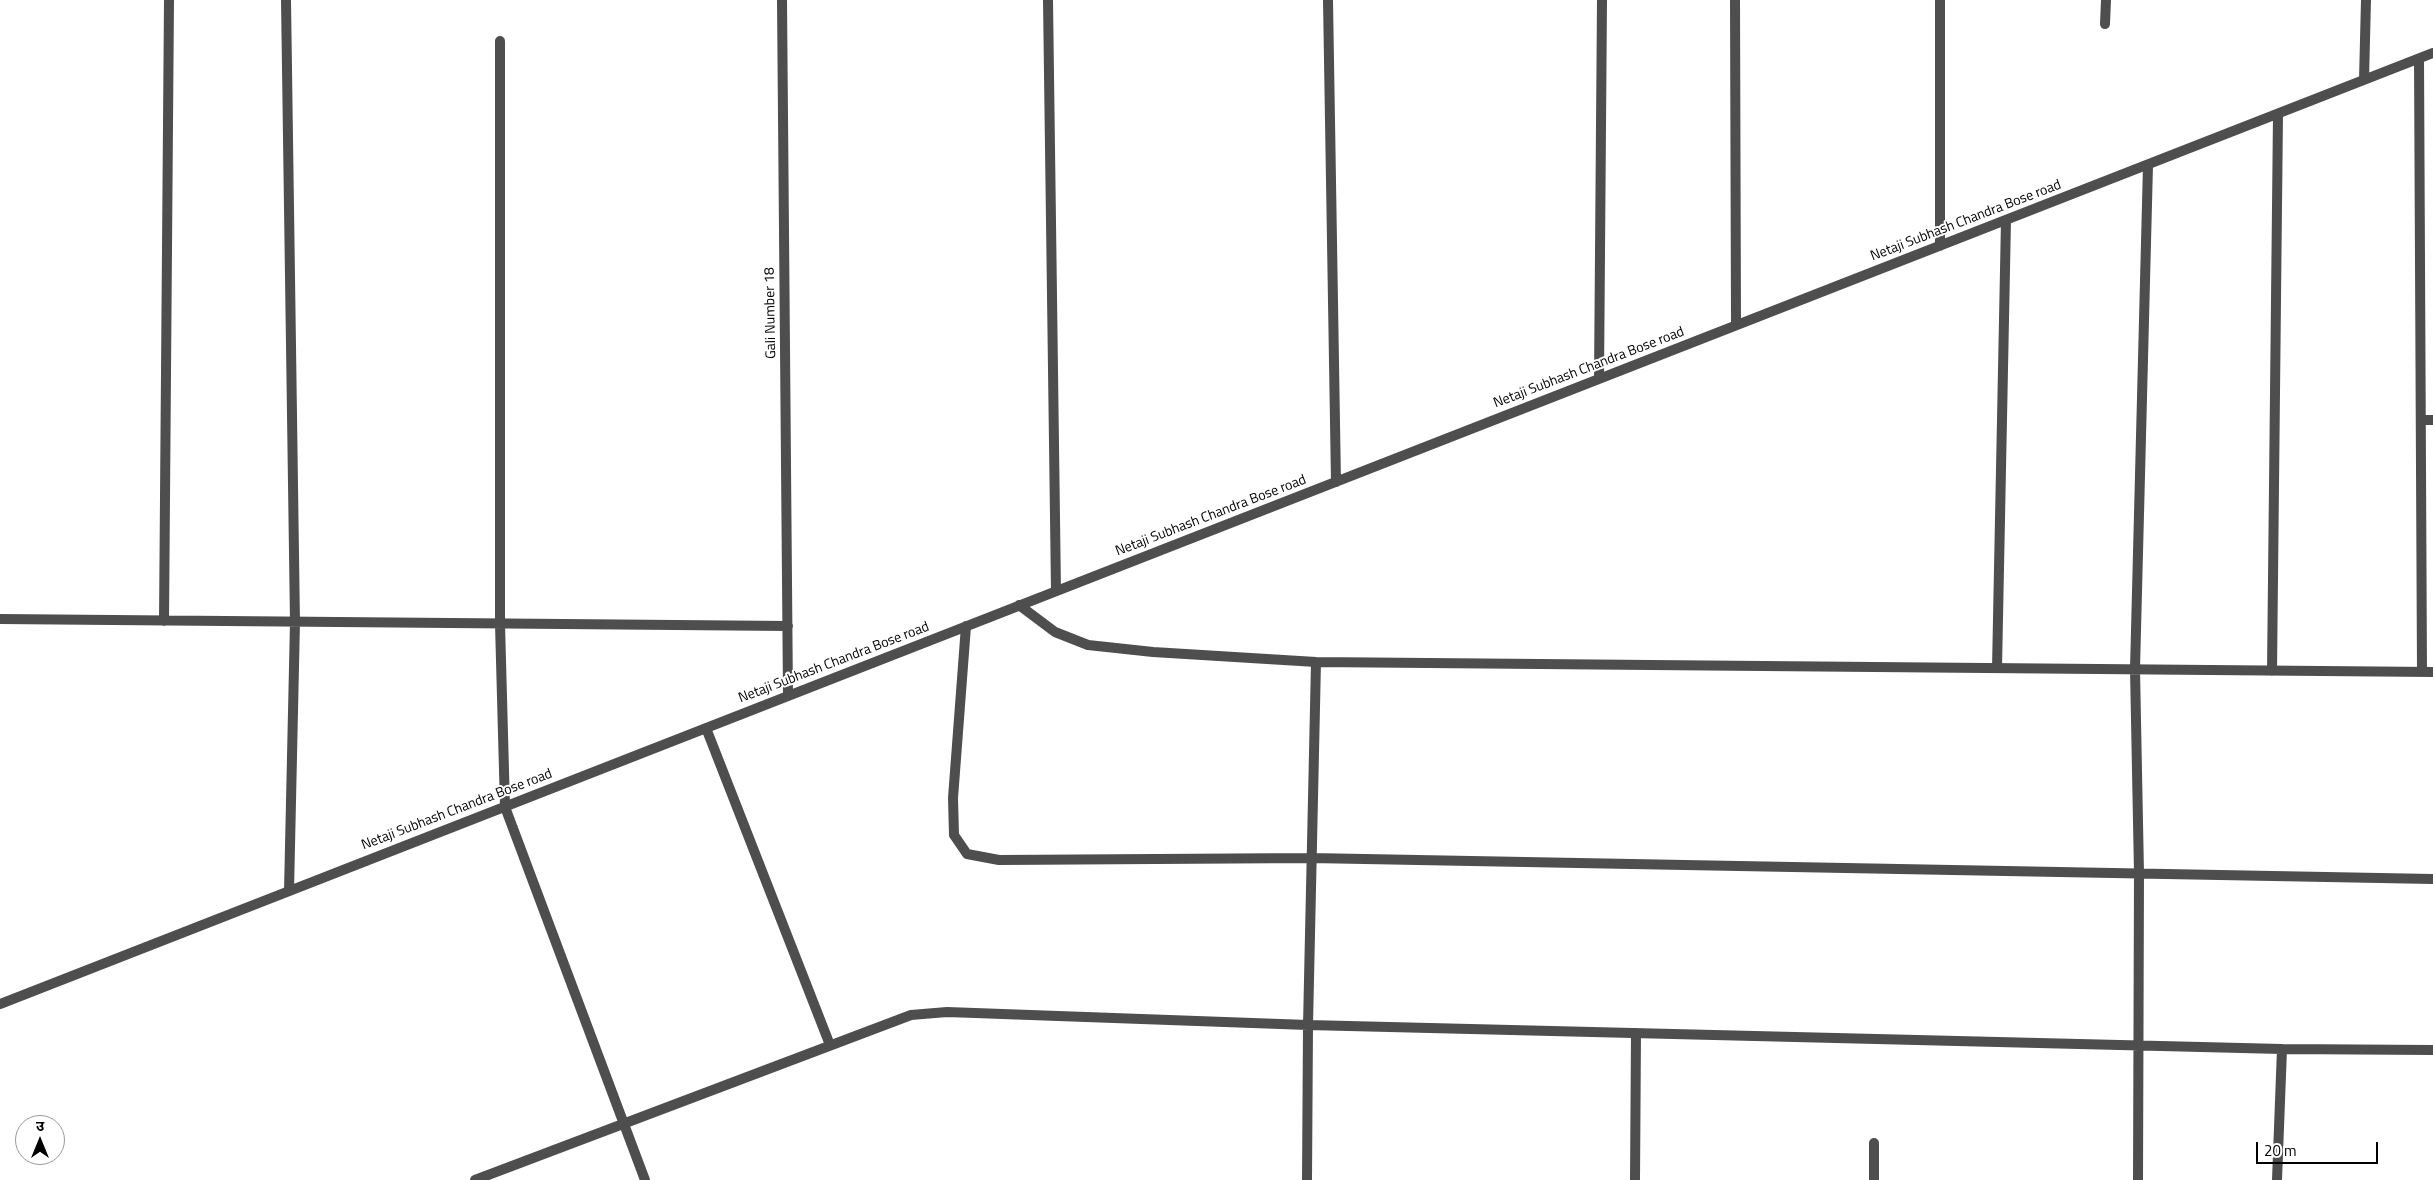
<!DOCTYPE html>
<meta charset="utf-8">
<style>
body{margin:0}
#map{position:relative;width:2433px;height:1180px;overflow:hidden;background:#fff;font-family:"Titillium Web","Noto Sans Devanagari",sans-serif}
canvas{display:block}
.north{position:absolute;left:15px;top:1115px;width:50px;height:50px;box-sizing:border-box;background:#fff;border:1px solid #999;border-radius:50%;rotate:0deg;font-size:14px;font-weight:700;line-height:20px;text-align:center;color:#000}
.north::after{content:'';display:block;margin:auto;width:18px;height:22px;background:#000;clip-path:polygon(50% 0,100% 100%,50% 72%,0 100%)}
.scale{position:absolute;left:2256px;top:1142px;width:122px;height:22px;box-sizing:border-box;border:2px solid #000;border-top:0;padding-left:6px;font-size:15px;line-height:18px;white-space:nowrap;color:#000;-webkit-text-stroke:4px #fff;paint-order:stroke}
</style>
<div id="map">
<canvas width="2433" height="1180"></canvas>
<div class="north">उ</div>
<div class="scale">20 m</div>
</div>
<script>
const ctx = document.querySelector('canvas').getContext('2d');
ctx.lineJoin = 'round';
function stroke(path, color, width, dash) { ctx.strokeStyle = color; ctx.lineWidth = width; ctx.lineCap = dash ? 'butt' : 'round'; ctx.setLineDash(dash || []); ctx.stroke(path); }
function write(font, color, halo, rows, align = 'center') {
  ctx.font = font + ' "Titillium Web",sans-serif'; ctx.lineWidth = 4; ctx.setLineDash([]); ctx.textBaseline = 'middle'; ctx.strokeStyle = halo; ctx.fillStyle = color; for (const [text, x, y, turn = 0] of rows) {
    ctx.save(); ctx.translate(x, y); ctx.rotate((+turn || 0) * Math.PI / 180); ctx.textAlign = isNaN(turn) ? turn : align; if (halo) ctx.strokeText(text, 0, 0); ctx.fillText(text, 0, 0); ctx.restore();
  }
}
stroke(new Path2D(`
 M 286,0 L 295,622 L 289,891
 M 782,0 L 788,696
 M 1048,0 L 1056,591
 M 1328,0 L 1336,482
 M 1735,0 L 1736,325
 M 1940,0 L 1940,246
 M 2105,24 L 2106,0
 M 500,41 L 500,624 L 505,807 L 645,1180
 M 2419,59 L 2422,672
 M 2364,80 L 2366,0
 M 1599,379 L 1602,0
 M 2422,420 L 2433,420
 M 1019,605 L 1055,632 L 1088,645 L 1153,652 L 1316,662 L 2433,672
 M 0,619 L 788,626
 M 164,621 L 169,0
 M 966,626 L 953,798 L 954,835 L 967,854 L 999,860 L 1311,858 L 2433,879
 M 1997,668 L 2006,220
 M 2272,671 L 2278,114
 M 706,728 L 830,1045
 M 0,1004 L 2433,53
 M 475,1180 L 911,1015 L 947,1012 L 1308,1025 L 2282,1049 L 2433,1050
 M 1307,1180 L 1308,1025 L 1316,662
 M 1635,1180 L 1636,1033
 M 1874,1180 L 1874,1143
 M 2138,1180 L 2139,873 L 2135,669 L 2148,165
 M 2277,1180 L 2282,1049`), '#4e4e4e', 10);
write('14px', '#000', '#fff', [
 ["Netaji Subhash Chandra Bose road",1966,221,-21],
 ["Gali Number 18",771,313,-91],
 ["Netaji Subhash Chandra Bose road",1589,368,-21],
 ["Netaji Subhash Chandra Bose road",1211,516,-21],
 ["Netaji Subhash Chandra Bose road",834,663,-21],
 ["Netaji Subhash Chandra Bose road",457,810,-21]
]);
</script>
